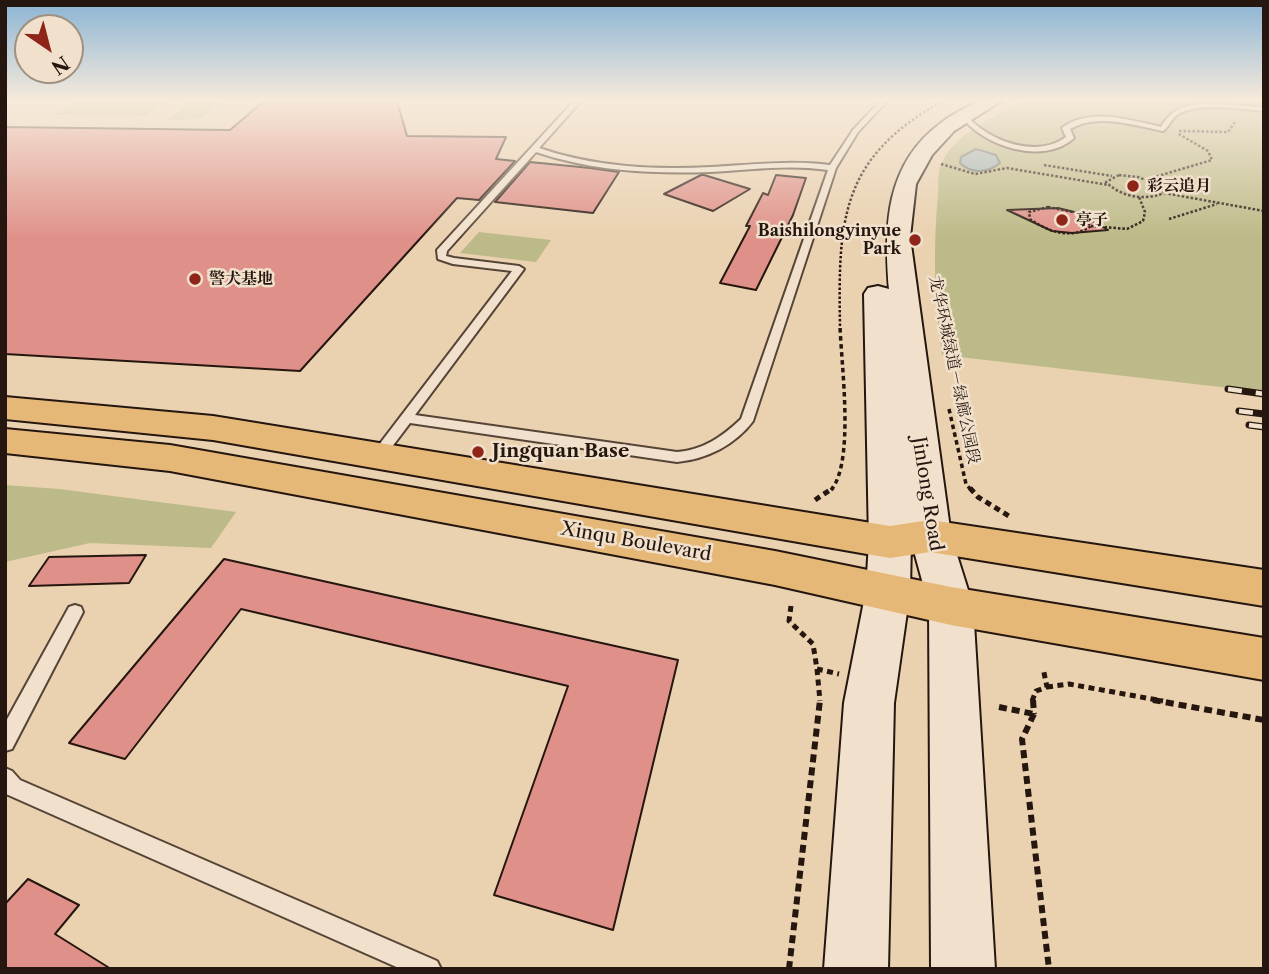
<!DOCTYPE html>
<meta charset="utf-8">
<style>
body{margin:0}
#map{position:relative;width:1269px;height:974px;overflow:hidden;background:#ead1b0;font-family:"Libre Caslon Text",serif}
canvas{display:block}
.frame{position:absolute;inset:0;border:7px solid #25160f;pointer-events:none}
.north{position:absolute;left:14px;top:14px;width:70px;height:70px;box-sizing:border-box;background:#f1e1cc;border:2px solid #9f9080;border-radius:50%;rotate:145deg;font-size:19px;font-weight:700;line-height:28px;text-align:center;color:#25160f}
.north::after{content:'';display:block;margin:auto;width:24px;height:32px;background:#8f2418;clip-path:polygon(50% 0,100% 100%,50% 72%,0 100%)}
</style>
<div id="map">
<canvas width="1269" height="974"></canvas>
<div class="frame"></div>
<div class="north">N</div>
</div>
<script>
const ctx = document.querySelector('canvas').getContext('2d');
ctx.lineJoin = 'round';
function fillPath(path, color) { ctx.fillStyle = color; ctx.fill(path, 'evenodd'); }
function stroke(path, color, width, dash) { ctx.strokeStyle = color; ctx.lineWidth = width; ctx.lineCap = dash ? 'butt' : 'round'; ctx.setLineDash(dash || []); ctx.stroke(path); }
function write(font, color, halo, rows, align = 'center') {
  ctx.font = font + ' "Libre Caslon Text","Noto Serif SC",serif'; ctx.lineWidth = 5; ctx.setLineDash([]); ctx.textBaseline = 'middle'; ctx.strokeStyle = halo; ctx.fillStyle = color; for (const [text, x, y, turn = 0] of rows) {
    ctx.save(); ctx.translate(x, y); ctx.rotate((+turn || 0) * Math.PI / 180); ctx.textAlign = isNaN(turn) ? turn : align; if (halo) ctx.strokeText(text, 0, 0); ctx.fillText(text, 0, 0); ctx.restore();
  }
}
fillPath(new Path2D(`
 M 79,101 L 169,101 L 146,116 L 54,115 Z
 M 190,101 L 222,101 L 200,119 L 167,120 Z
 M 1028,101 L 1264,101 L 1264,392 L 942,355 C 934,300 933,249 938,194 C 939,185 937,170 942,162 C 956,133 1000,112 1028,101 Z
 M 479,232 L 551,240 L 536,262 L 460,253 Z
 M 5,485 L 59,489 L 236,512 L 211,548 L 90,543 L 5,562 Z`), '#bcba88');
const water = new Path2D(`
 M 976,149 L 996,155 L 1000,163 C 988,173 971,174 960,163 L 961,157 Z`);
fillPath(water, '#9eb4b8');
stroke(water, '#6e7574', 2);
const building = new Path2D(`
 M 264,101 L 397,101 L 407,136 L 506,137 L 496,159 L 515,161 L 479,200 L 457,198 L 300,371 L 5,354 L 5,127 L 230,130 Z
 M 530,162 L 590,168 L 619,172 L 593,213 L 495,202 Z
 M 701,175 L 704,175 L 750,189 L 713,211 L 664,194 Z
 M 776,175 L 806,178 L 793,215 L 756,290 L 720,283 L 750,226 L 746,226 L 763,193 L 768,195 Z
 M 1058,208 L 1078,213 L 1108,230 L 1072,233 L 1052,231 L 1007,210 Z
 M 146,555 L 129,583 L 29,586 L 49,557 Z
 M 224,559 L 678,660 L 613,930 L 494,895 L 568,686 L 241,609 L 125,759 L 69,743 Z
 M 28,879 L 79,905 L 55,934 L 111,969 L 5,969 L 5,904 Z`);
fillPath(building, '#df9189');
stroke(building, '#25160f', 2);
const service = new Path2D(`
 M 574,101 L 581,101 L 539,148 C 595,167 652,170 711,167 C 750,165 790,160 830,165 L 853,130 L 880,101 L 887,101 L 858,132 L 836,168 L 753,421 C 735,445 707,459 677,462 L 410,423 L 382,460 L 372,460 L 370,457 L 372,454 L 512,271 L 453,264 L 438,259 L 437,250 ZM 536,152 C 592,171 650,174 710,172 C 749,170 789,164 828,170 L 741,419 C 722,437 703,450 677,452 L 415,415 L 524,269 L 519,266 L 454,258 L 446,256 L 447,251 Z
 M 1217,104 L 1264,107 L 1264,111 C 1242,109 1195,102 1177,115 C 1171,119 1169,127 1163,131 C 1133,125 1098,113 1070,129 L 1074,138 C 1043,166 983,146 961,116 L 966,115 C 988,141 1036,159 1066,137 L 1062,128 C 1090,107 1130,120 1161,127 C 1174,104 1192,104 1217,104 Z
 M 75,605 L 81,607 L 83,612 L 12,749 L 5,751 L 5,723 L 69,607 Z
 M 5,768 L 12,771 L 20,780 L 437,961 L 441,969 L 401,969 L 6,794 Z`);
const secondary = new Path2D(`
 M 978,101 L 1001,101 L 954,131 L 932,155 L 916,184 L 910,237 L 951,536 L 973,606 L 995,969 L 931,969 L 929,606 L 911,540 L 910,591 L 894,703 L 888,969 L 824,969 L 844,703 L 866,591 L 869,542 L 864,294 L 868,288 L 878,286 L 889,289 C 884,227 885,164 941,123 C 952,114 966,108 978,101 Z`);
const primary = new Path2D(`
 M 5,397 L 213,416 L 890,526 L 930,520 L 1264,570 L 1264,606 L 930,552 L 890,558 L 213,440 L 5,419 Z
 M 5,429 L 170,445 L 775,551 L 951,587 L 1264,638 L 1264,680 L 951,625 L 775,585 L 170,471 L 5,453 Z`);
stroke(service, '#564537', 4);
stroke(secondary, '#25160f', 4);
stroke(primary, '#25160f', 4);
stroke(new Path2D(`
 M 1179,131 L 1228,132 L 1235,122
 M 941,164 L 975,174 L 1007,168 L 1108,185
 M 1044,165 L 1112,176
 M 1119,175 L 1138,177 L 1161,186 L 1164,193 C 1144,201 1121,197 1106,182 Z
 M 1148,179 L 1212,160 L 1208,151 L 1177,133
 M 1164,193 L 1264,211
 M 1048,207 L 1078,213 L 1091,226 C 1072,240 1048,232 1030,219 L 1029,212 Z
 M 1169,219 L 1217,204
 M 1091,226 L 1127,229 L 1143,221 L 1145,212 L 1139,197
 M 840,326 C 838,219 841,157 943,101`), '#25160f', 2.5, [2.5, 2]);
stroke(new Path2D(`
 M 949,409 L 966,484 L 971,490
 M 831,490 C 855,462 841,364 840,325`), '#25160f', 3.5, [4.5, 3.5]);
stroke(new Path2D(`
 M 970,488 L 978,497 L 1012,518
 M 815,500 L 833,488
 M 791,606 L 789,621 L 813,644 L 817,669 L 839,674
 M 817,669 L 820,701
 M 1047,687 L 1069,684 L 1163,701
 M 1032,701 L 1036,691 L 1047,687 L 1043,668`), '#25160f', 5, [6, 4.5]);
stroke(new Path2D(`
 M 1033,700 L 1034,714
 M 1153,700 L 1264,720
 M 999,707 L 1034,714
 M 1034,714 L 1022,739 L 1049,969
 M 789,969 L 820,700`), '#25160f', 6, [8, 5]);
fillPath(service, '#f1e1cc');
fillPath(secondary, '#f1e1cc');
fillPath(primary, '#e5b878');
const rail = new Path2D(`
 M 1228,389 L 1264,394
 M 1239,411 L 1264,414
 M 1249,425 L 1264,427`);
stroke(rail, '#25160f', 7);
stroke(rail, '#f1e1cc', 4.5, [14]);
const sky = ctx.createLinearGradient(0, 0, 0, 238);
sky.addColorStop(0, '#8ab4d5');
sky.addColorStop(0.42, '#f6eadb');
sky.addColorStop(1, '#f6eadb00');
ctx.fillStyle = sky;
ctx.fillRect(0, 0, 1269, 238);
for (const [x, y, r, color] of [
 [1133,186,7,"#8f2418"],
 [1062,220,7,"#8f2418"],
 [915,240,7,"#8f2418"],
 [195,279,7,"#8f2418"],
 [478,452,7,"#8f2418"]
]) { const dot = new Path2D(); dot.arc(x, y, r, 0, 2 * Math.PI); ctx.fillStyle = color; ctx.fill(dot); stroke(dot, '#f1e1cc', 2.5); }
write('bold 16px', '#25160f', '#f1e1cc', [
 ["彩云追月",1147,186],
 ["亭子",1076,220],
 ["Baishilongyinyue",901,231,"right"],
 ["Park",901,249,"right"],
 ["警犬基地",209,279]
], 'left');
write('16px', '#25160f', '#f1e1cc', [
 ["龙华环城绿道－绿廊公园段",954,370,78]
]);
write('bold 19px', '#25160f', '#f1e1cc', [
 ["Jingquan Base",492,452]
], 'left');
write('19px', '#25160f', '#f1e1cc', [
 ["Jinlong Road",927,494,81],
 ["Xinqu Boulevard",636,542,10]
]);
</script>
